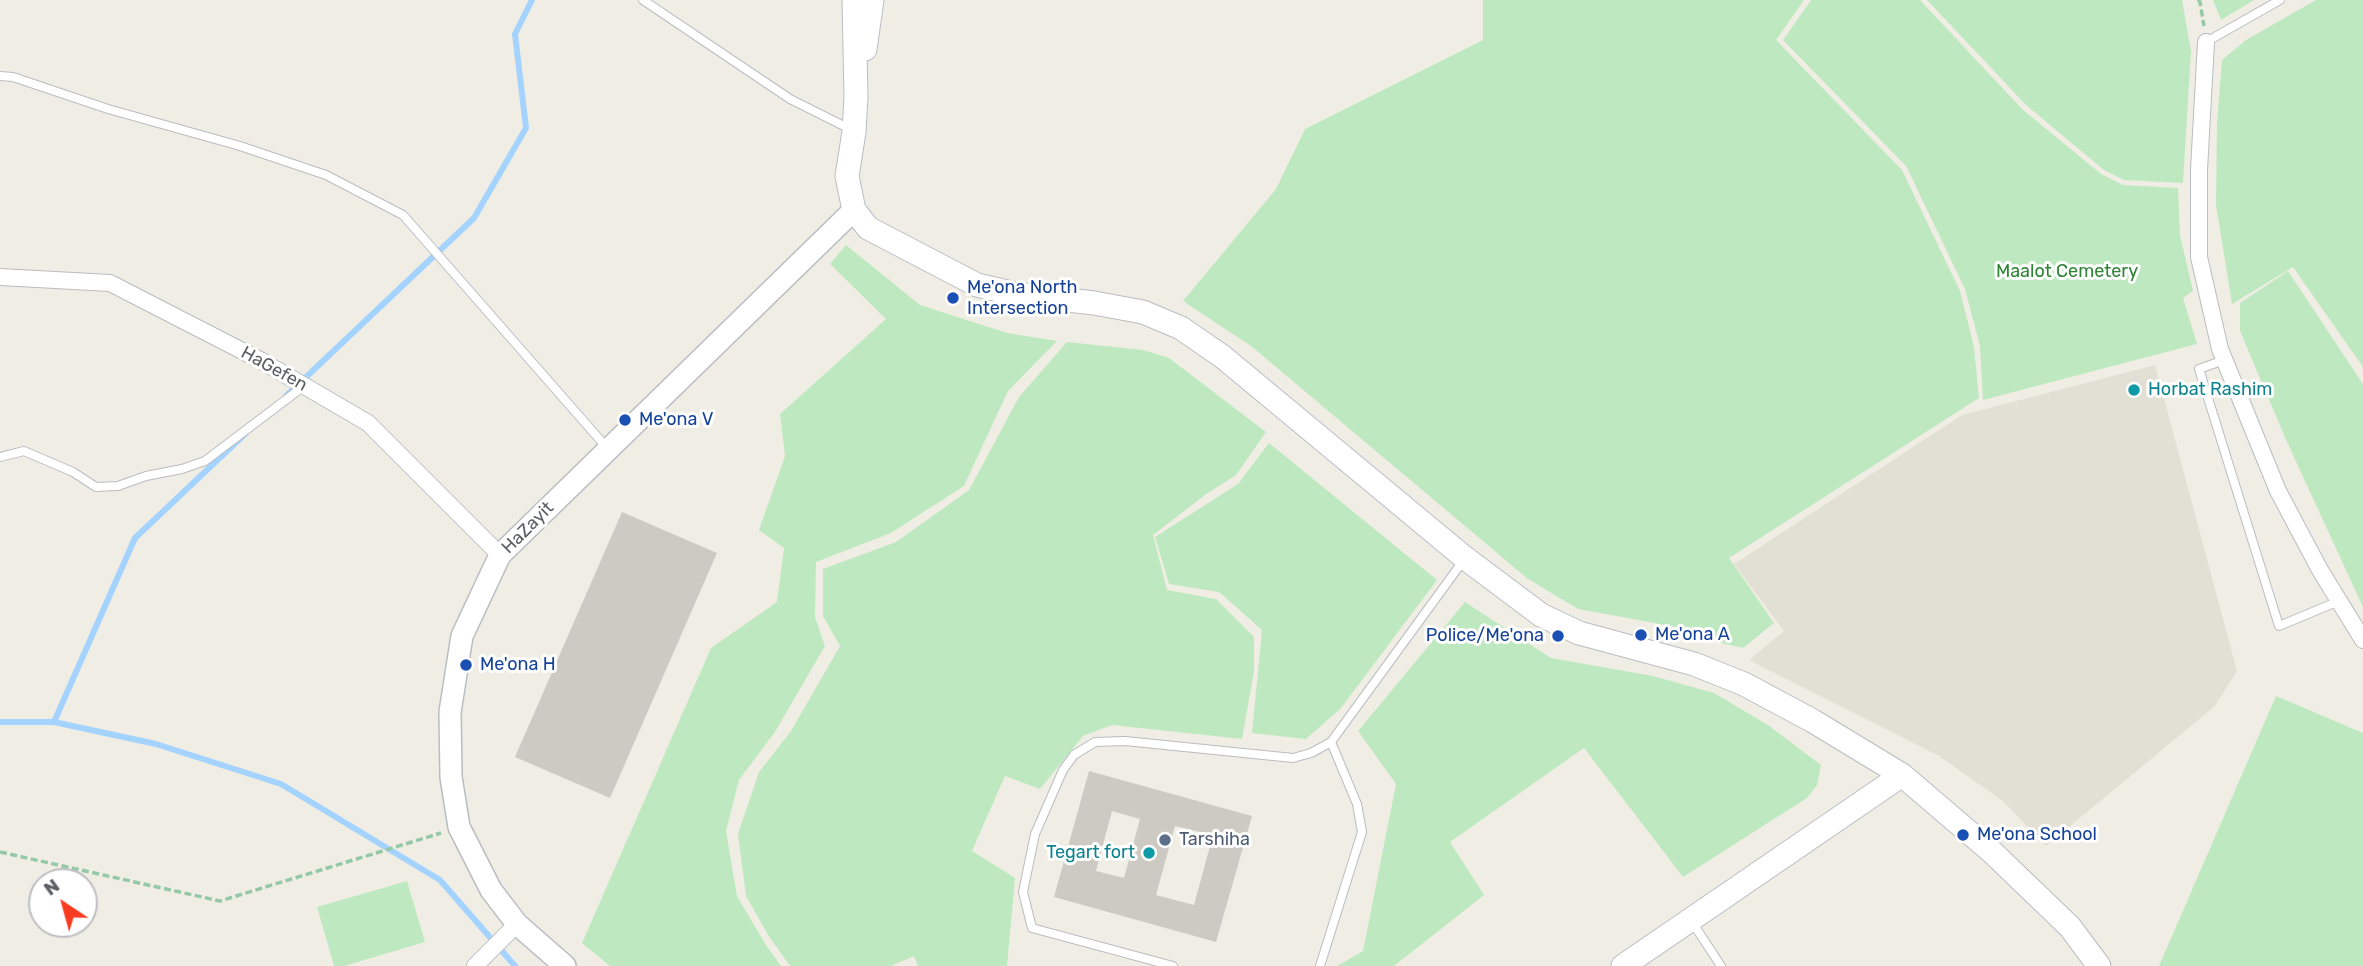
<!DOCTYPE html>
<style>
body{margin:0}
#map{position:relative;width:2363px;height:966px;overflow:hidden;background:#f0eee4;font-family:Rubik,sans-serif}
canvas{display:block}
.north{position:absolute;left:28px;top:868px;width:70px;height:70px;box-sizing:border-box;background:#fff;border:2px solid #bebfc2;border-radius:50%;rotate:324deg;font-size:19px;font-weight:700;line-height:28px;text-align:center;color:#5c6066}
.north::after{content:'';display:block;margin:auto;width:24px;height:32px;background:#f83c21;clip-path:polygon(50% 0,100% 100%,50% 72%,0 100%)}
</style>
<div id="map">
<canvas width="2363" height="966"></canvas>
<div class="north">N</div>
</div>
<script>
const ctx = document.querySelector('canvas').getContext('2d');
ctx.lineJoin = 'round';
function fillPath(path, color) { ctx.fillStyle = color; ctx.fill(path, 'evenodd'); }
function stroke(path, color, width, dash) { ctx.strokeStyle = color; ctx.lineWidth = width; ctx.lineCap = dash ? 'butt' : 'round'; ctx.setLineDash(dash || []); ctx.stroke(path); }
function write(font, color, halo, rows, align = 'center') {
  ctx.font = font + ' Rubik,sans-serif'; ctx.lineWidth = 6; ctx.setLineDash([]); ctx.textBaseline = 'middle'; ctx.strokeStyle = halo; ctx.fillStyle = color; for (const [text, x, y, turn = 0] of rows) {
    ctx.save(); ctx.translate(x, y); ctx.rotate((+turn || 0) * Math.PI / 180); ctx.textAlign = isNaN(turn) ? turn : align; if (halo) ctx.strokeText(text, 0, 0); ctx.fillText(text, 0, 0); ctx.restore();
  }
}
fillPath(new Path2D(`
 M 2155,365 L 2237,671 L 2215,706 L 2046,846 L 2004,802 L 1939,756 L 1749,660 L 1784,631 L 1734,564 L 1962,415 Z`), '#e2e0d4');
fillPath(new Path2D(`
 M 1483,0 L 1804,0 L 1776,40 L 1902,170 L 1960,291 L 1974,347 L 1979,398 L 1729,558 L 1774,623 L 1743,648 L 1718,642 L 1671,626 L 1578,609 L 1528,579 L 1251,346 L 1183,301 L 1276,189 L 1305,129 L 1483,40 Z
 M 1811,0 L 1920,0 L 2022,109 L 2101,174 L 2123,185 L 2178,188 L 2180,235 L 2193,291 L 2183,298 L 2197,344 L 1983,400 L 1980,346 L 1965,289 L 1906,166 L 1783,40 Z
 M 1927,0 L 2182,0 L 2191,51 L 2183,183 L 2124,180 L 2104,170 L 2026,105 Z
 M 2213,0 L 2254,0 L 2221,20 Z
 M 2316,0 L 2363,0 L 2363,367 L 2293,267 L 2232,304 L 2216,205 L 2217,122 L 2222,60 L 2246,40 Z
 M 846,245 L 920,305 L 1007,333 L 1057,341 L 1008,391 L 964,486 L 891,533 L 816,562 L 815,617 L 825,646 L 775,732 L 739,780 L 726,831 L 737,896 L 766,945 L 781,966 L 610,966 L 582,943 L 711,648 L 777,602 L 784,548 L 759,530 L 785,456 L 780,414 L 886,319 L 830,264 Z
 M 2288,271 L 2363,384 L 2363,607 L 2287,442 L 2240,331 L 2240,303 Z
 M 1067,342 L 1143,350 L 1169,358 L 1266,432 L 1236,475 L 1205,495 L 1153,535 L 1167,590 L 1216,599 L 1254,637 L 1254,671 L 1242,739 L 1112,725 L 1083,736 L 1040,789 L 1005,776 L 972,851 L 1015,878 L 1007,966 L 918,966 L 914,956 L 891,966 L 790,966 L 768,935 L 746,896 L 738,834 L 759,772 L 791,731 L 840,646 L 823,616 L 823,569 L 896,542 L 969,490 L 1019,397 Z
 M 1269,443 L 1437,580 L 1341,708 L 1306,739 L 1252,733 L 1262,630 L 1219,592 L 1169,584 L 1155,537 L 1238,484 Z
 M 1465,602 L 1551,658 L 1653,676 L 1714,693 L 1768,725 L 1821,765 L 1817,785 L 1807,798 L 1683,877 L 1584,748 L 1450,842 L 1484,895 L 1394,966 L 1337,966 L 1363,951 L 1396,784 L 1358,731 Z
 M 2276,696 L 2363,733 L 2363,966 L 2159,966 Z
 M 407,881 L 425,942 L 344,966 L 334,966 L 317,907 Z`), '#bee9c0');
stroke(new Path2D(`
 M 286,396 L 474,218 L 526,128 L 515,34 L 532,0
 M 0,722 L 54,722 L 156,744 L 281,784 L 440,880 L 515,966
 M 54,722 L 135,538 L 245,434`), '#a4d3ff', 6);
fillPath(new Path2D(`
 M 622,512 L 717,553 L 610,798 L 515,757 Z
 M 1089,771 L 1252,816 L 1216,942 L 1054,897 ZM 1112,811 L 1140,819 L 1124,878 L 1096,871 ZM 1175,826 L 1213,835 L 1194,905 L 1156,895 Z`), '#cdcac3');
const service = new Path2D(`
 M 643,0 L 790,99 L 852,130
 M 2206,42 L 2280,0
 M 0,76 L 13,77 L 108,109 L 240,146 L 326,175 L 403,215 L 608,449
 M 2224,360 L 2199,369 L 2279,626 L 2339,601
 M 0,457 L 24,451 L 73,472 L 96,487 L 118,486 L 146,476 L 182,469 L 205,461 L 304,386
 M 1692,922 L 1721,966
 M 1173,966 L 1032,928 L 1023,892 L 1035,834 L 1063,770 L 1074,755 L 1095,742 L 1125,741 L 1293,758 L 1311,753 L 1331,742 L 1463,561
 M 1320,966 L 1362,832 L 1357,804 L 1331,742`);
const minor = new Path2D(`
 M 2206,42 L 2199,170 L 2199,257 L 2220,349 L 2278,491 L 2320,570 L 2363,640
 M 0,277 L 110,283 L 260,360 L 368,423 L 500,555
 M 475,966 L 517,924`);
const tertiary = new Path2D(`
 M 565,966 L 517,924 L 491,890 L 459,827 L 451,777 L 450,712 L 462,636 L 500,555 L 854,210`);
const secondary = new Path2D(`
 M 854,0 L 856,97 L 854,132 L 847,176 L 854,210 L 868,228 L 977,285 L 1016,294 L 1094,303 L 1143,312 L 1181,328 L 1223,357 L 1465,558 L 1541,615 L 1579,633 L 1694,664 L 1744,684 L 1813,721 L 1902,775 L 1992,852 L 2070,927 L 2099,966
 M 865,49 L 872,0
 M 1623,966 L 1902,775`);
stroke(service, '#b9bcc1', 10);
stroke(minor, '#b9bcc1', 18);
stroke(tertiary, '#b9bcc1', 24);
stroke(secondary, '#b9bdc3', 25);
stroke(new Path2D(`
 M 2198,0 L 2200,2 L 2204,26
 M 0,852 L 220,901 L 441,833`), '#95c8a6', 3.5, [7, 3.5]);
stroke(service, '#fff', 8);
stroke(minor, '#fff', 16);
stroke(tertiary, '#fff', 21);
stroke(secondary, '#fff', 23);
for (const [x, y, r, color] of [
 [953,298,7,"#1a4fb4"],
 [2134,390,7,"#0f9aa8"],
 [625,420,7,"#1a4fb4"],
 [1641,635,7,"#1a4fb4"],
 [1558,636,7,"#1a4fb4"],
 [466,665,7,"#1a4fb4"],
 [1963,835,7,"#1a4fb4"],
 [1165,840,7,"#5c6f8a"],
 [1149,853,7,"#0f9aa8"]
]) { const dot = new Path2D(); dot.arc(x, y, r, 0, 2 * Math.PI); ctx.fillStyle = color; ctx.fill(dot); stroke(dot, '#fff', 2.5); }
write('18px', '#2d8435', '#fff', [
 ["Maalot Cemetery",2067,272]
]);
write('18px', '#164399', '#fff', [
 ["Me'ona North",967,288],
 ["Intersection",967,309],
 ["Me'ona V",639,420],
 ["Me'ona A",1655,635],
 ["Police/Me'ona",1544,636,"right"],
 ["Me'ona H",480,665],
 ["Me'ona School",1977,835]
], 'left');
write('18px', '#5c6066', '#fff', [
 ["HaGefen",274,369,29],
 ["HaZayit",528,528,-45]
]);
write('18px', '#0d838f', '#fff', [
 ["Horbat Rashim",2148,390],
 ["Tegart fort",1135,853,"right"]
], 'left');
write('18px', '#4e5e75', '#fff', [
 ["Tarshiha",1179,840]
], 'left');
</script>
